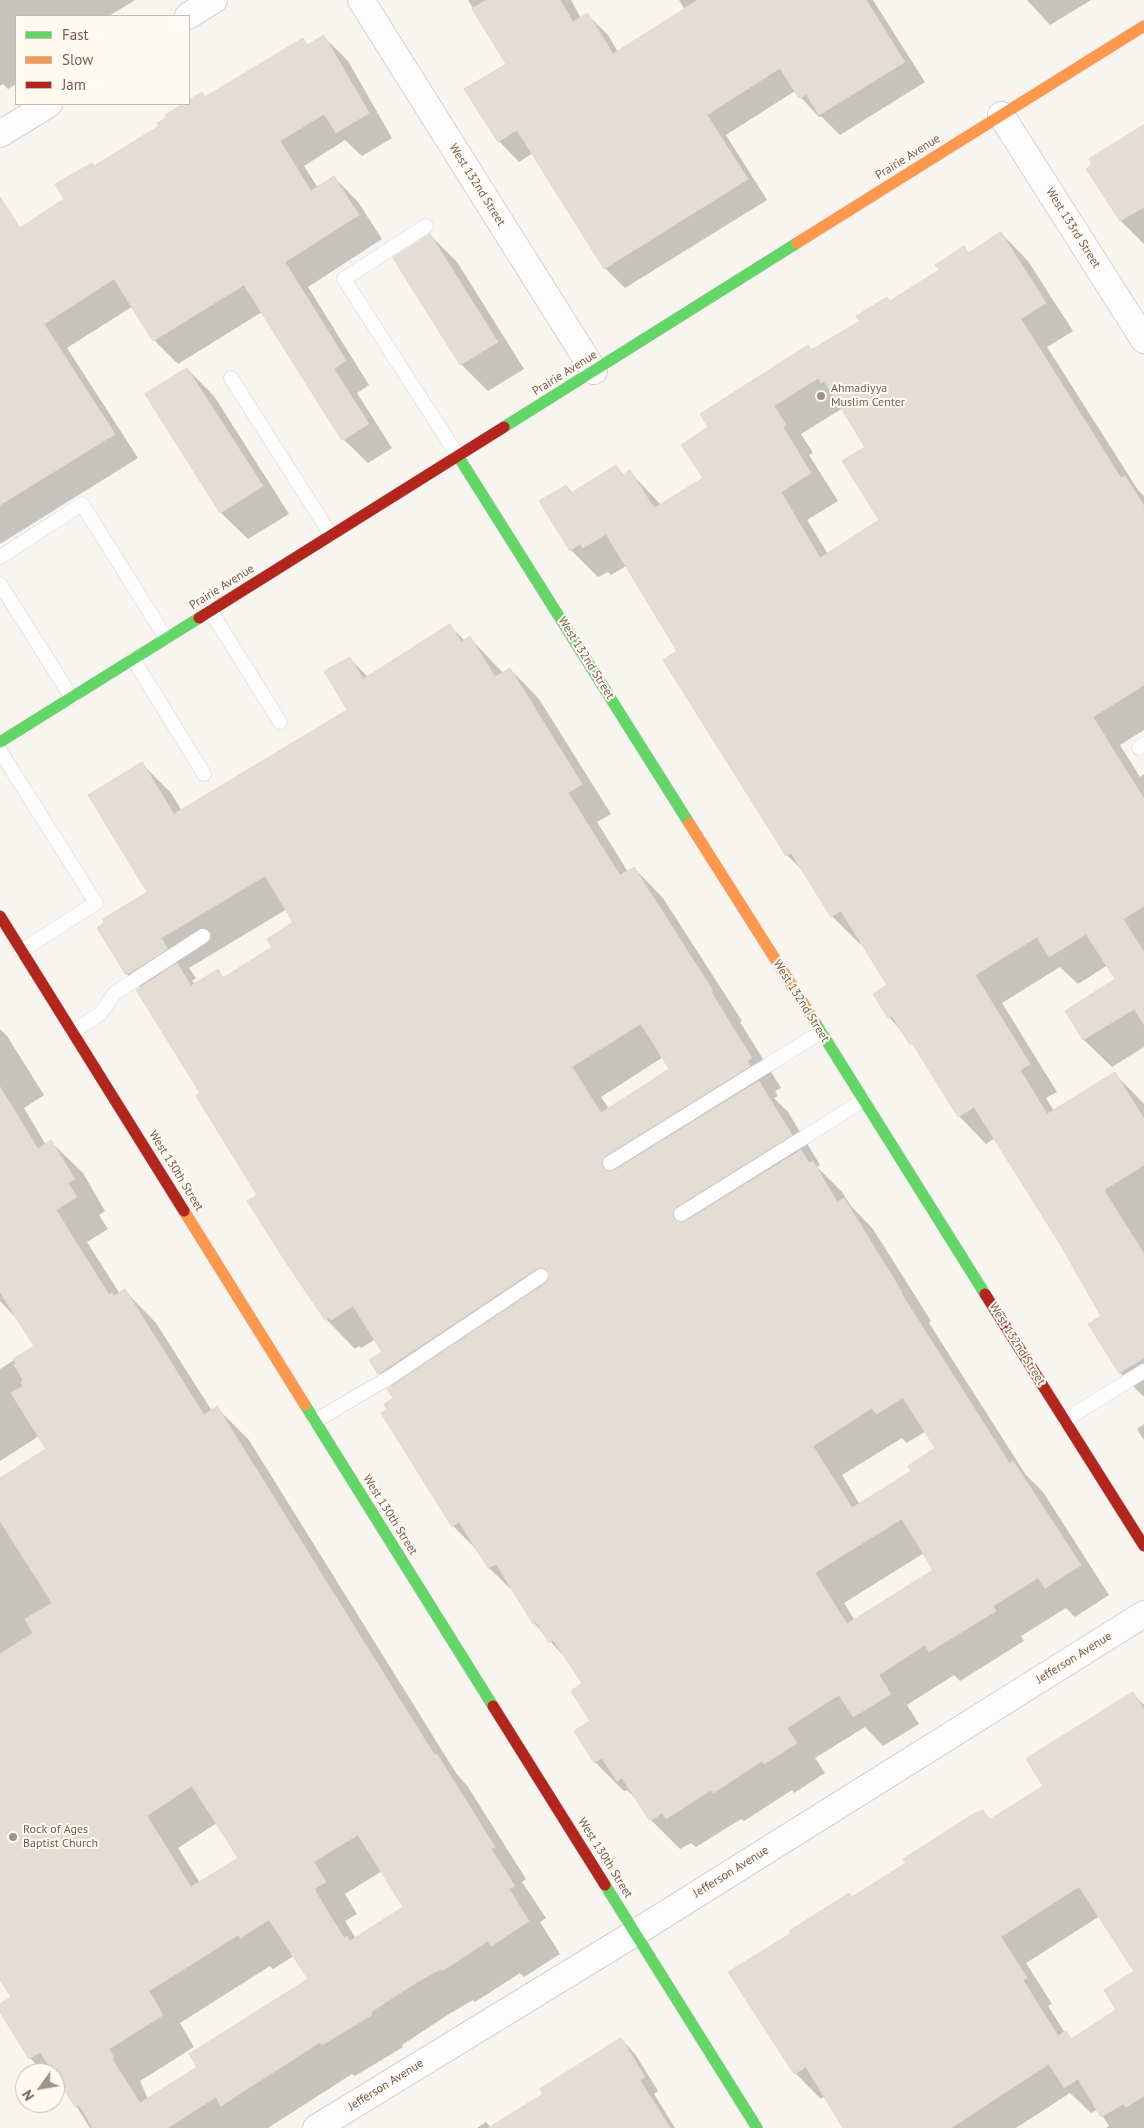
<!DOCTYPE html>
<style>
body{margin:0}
#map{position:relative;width:1144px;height:2128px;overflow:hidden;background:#f8f4ef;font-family:"PT Sans",sans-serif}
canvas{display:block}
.legend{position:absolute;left:15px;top:15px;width:175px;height:90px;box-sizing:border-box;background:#fef9f1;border:1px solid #c8bab0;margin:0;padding:6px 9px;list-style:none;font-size:15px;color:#775c4e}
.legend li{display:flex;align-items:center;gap:10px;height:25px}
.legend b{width:25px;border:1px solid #c8bab0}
.north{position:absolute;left:15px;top:2063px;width:50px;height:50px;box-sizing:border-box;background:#fef9f1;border:1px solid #c8bab0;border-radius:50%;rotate:238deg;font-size:14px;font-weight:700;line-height:20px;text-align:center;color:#775c4e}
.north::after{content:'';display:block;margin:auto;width:18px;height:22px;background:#a49186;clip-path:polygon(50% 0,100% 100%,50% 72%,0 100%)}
</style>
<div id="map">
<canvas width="1144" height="2128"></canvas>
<ul class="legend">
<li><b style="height:6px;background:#63d668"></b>Fast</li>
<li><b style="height:6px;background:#ff974d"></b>Slow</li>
<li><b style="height:6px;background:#b3261e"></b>Jam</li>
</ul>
<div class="north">N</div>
</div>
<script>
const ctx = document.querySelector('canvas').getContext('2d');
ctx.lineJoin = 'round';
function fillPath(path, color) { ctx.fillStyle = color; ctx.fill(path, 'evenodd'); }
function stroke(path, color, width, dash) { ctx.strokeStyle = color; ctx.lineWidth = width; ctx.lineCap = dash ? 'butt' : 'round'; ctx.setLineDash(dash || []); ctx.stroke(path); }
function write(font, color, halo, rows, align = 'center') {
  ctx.font = font + ' "PT Sans",sans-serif'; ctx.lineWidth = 4; ctx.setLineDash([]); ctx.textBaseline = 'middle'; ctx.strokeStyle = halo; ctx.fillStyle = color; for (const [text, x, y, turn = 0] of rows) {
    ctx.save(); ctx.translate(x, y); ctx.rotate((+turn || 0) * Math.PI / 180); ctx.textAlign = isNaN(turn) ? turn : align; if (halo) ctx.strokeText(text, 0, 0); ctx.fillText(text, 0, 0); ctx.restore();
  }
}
fillPath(new Path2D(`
 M 0,0 L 135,0 L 109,16 L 16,16 L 16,84 L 8,89 L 3,84 L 0,86 Z
 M 468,0 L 571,0 L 581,18 L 588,15 L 608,35 L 618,52 L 685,10 L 679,0 L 873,0 L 925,82 L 840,135 L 822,117 L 819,117 L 795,91 L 726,135 L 767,200 L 625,288 L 605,268 L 533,153 L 519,162 L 499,141 L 507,64 Z
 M 1027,0 L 1091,0 L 1050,25 Z
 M 324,37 L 348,61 L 392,138 L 362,156 L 345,140 L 304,166 L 318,188 L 334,177 L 358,202 L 382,239 L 308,287 L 369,385 L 357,393 L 392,448 L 368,463 L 342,438 L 262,312 L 178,364 L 154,340 L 133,306 L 67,348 L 138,458 L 0,544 L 0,233 L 21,229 L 66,200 L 95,167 L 160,126 L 168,118 L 166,116 L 186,104 L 189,104 L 189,102 L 202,94 L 206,98 L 303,40 L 309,46 Z
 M 1144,127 L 1144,244 L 1121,221 L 1088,170 Z
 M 1001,233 L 1028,261 L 1073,331 L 1047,347 L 1138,490 L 1144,496 L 1144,730 L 1120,745 L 1140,777 L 1144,774 L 1144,1047 L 1112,1067 L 1084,1040 L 1066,1011 L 1117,979 L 1108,965 L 1078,984 L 1060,967 L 1002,1003 L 1057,1092 L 1046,1098 L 1054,1111 L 1115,1074 L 1144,1104 L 1144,1397 L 1120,1373 L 1090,1325 L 1103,1317 L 1061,1244 L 995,1138 L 986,1144 L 959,1116 L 920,1053 L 889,1017 L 889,985 L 862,942 L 860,944 L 832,916 L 805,873 L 787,855 L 679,652 L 626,566 L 611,575 L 608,572 L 598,577 L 571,550 L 566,486 L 573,493 L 616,466 L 624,475 L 630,472 L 661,505 L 705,478 L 710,428 L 808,346 L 812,351 L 941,271 L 964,248 L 969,253 ZM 843,408 L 867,447 L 881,521 L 828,554 L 807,520 L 838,501 L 809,455 L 813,453 L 801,434 Z
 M 430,235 L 457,262 L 524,369 L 488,391 L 461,364 L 395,258 Z
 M 187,369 L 214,396 L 289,514 L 248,539 L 221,513 L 147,394 Z
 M 450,626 L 465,641 L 470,638 L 503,673 L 510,669 L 539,699 L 611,814 L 597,822 L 628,872 L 634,868 L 663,898 L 742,1021 L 740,1022 L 781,1088 L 775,1091 L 778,1096 L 774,1098 L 788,1112 L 820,1165 L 817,1167 L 842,1192 L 851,1206 L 873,1229 L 931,1321 L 929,1323 L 1026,1475 L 1043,1492 L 1109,1595 L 1075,1617 L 1066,1608 L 1021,1636 L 1024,1641 L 960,1681 L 954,1675 L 907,1705 L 919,1724 L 883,1746 L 865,1727 L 815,1758 L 825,1773 L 794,1793 L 792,1790 L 744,1821 L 741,1819 L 696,1847 L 691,1843 L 680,1849 L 651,1820 L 639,1802 L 627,1790 L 624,1791 L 595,1762 L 592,1721 L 584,1683 L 568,1661 L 534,1623 L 516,1594 L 489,1568 L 480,1553 L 453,1526 L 383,1413 L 389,1409 L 395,1399 L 393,1387 L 379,1373 L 384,1352 L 376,1339 L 361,1348 L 359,1346 L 355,1349 L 326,1319 L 259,1195 L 141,988 L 127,974 L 98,928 L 149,892 L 141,763 L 171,793 L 182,811 L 349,710 L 350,659 L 368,677 ZM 287,909 L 295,922 L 274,947 L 225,979 L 217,971 L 196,985 L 192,981 L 196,978 L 189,968 ZM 663,1057 L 671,1070 L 609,1109 L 601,1097 ZM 926,1431 L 937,1449 L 913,1471 L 860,1505 L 842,1475 L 902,1438 L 907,1443 ZM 924,1553 L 935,1570 L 855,1621 L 844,1603 Z
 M 0,1029 L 7,1036 L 44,1095 L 24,1108 L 46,1145 L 51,1142 L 83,1173 L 105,1211 L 99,1215 L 108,1229 L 87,1242 L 120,1294 L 125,1291 L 156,1323 L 212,1411 L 217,1408 L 249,1440 L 456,1773 L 468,1787 L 526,1879 L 522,1882 L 546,1918 L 540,1922 L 560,1954 L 524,1977 L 520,1973 L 475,2002 L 473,2000 L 449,2014 L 402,2045 L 403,2047 L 355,2076 L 352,2074 L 268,2128 L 90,2128 L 65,2088 L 62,2090 L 55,2083 L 55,2073 L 45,2073 L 30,2058 L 0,2009 L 0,2006 L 13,1998 L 0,1977 L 0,1479 L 48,1449 L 39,1436 L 0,1461 L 0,1369 L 36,1346 L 20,1322 L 0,1301 ZM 217,1823 L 240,1858 L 200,1883 L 178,1848 ZM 382,1871 L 405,1908 L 356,1939 L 345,1921 L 357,1914 L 345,1894 ZM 294,1956 L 309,1979 L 199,2067 L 148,2099 L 140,2081 L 194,2047 L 180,2023 L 270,1966 L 273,1969 Z
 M 1144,1424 L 1144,1440 L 1137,1429 Z
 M 1133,1694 L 1144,1705 L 1144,2128 L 1106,2128 L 1109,2126 L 1098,2109 L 1091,2113 L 1070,2093 L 1016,2128 L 849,2128 L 825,2096 L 821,2099 L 795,2073 L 730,1973 L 908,1864 L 983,1811 L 991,1820 L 1044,1786 ZM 1100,1916 L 1136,1971 L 1118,2011 L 1072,2039 L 1065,2033 L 1048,2006 L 1052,2004 L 1026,1963 Z
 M 621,2039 L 635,2054 L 658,2091 L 654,2094 L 675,2128 L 477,2128 L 486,2122 L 491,2128 L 545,2094 Z`), '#0003');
const building = new Path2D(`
 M 487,0 L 560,0 L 573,22 L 588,13 L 613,54 L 698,0 L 866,0 L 905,62 L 819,115 L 806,94 L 801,98 L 798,97 L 780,68 L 707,115 L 748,179 L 604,269 L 517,130 L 498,142 L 464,89 L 506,64 L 472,9 Z
 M 324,35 L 369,113 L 336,133 L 324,114 L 280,141 L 311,191 L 334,176 L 359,215 L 285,262 L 346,360 L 334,369 L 369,424 L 343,440 L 341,439 L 244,285 L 153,341 L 114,279 L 44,324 L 115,434 L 0,505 L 0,197 L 20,228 L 64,199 L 55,184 L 92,163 L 94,166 L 159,126 L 157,123 L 166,118 L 165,115 L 183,104 L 189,104 L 189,100 L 202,92 L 205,97 L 303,38 L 307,45 Z
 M 1144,125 L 1144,207 L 1120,221 L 1086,169 L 1092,165 L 1089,159 Z
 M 1001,232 L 1046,303 L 1021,319 L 1121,478 L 1125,476 L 1144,506 L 1144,685 L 1093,717 L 1144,799 L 1144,906 L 1123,919 L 1144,952 L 1144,1025 L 1134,1009 L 1083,1040 L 1065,1011 L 1115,979 L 1086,934 L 1049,957 L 1037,937 L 975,975 L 1030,1064 L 1020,1070 L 1047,1114 L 1115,1072 L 1144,1119 L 1144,1165 L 1104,1190 L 1144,1254 L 1144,1358 L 1119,1373 L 1088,1324 L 1101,1316 L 1060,1244 L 974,1107 L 958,1117 L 912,1043 L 910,1045 L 892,1016 L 888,1018 L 873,994 L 887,985 L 841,911 L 831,917 L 791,853 L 786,856 L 663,660 L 677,651 L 606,534 L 583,548 L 580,544 L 570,551 L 539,501 L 566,485 L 571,493 L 616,465 L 623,475 L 630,470 L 654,508 L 703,478 L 681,445 L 708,427 L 700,414 L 808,345 L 811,350 L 860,321 L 856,316 L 887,297 L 890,301 L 939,270 L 935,265 L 964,246 L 968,253 ZM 819,378 L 821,383 L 824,381 L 865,447 L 842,461 L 879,520 L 820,558 L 781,492 L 811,473 L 783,427 L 786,425 L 774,406 Z
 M 430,234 L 498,342 L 460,365 L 393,258 Z
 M 187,368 L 263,486 L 220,513 L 145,394 Z
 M 450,624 L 461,642 L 470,636 L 495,677 L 510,668 L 582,784 L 568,793 L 620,875 L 634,867 L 713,991 L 711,992 L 752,1058 L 747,1061 L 750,1066 L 605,1156 L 601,1163 L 603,1168 L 610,1172 L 615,1170 L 759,1081 L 792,1135 L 676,1207 L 672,1214 L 674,1219 L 681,1223 L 686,1221 L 801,1150 L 809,1163 L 813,1161 L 837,1202 L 844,1198 L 902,1292 L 901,1293 L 1009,1463 L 1013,1461 L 1081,1565 L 1045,1588 L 1038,1578 L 993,1606 L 996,1611 L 929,1652 L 925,1645 L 879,1675 L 891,1694 L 853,1717 L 839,1695 L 787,1728 L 797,1743 L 764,1764 L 762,1761 L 713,1793 L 711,1790 L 666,1819 L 662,1813 L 650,1821 L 622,1778 L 617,1781 L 602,1758 L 594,1763 L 574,1731 L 590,1721 L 571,1691 L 582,1683 L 553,1640 L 549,1643 L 536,1622 L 533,1624 L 496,1564 L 488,1568 L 459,1522 L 452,1527 L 381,1413 L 387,1409 L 384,1404 L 393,1398 L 387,1389 L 546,1283 L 549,1279 L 548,1272 L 544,1268 L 536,1269 L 378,1374 L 369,1360 L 382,1352 L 353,1306 L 331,1320 L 329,1317 L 325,1320 L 287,1264 L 247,1201 L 257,1195 L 196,1096 L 200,1093 L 136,990 L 177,963 L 191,986 L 218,969 L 223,978 L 272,947 L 267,939 L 293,922 L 265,876 L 161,938 L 168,949 L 126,975 L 97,928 L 104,922 L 103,919 L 147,892 L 88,795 L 142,762 L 174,814 L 347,710 L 324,671 L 350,657 L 363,679 ZM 641,1024 L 669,1069 L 601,1113 L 572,1067 ZM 903,1398 L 935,1448 L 908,1466 L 911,1471 L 852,1508 L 813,1446 L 872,1408 L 876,1414 ZM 902,1519 L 933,1570 L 847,1624 L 815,1573 Z
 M 0,1087 L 38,1149 L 51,1140 L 75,1179 L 68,1183 L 77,1197 L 56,1210 L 109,1295 L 112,1293 L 114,1296 L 125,1289 L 204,1415 L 217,1406 L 425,1740 L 435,1755 L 437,1754 L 495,1847 L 491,1849 L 515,1886 L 509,1889 L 529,1921 L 491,1946 L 488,1941 L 442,1971 L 441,1969 L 417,1982 L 371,2012 L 372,2015 L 322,2045 L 320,2042 L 221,2106 L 216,2097 L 168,2128 L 93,2128 L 79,2105 L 75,2107 L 40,2052 L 29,2059 L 0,2012 L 0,2004 L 11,1997 L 0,1980 L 0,1654 L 33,1633 L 25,1619 L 52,1603 L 0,1521 L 0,1478 L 46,1449 L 11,1393 L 23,1386 L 21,1382 L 23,1380 L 14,1365 L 16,1364 L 13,1359 L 34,1346 L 0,1292 ZM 192,1786 L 238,1858 L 191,1887 L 147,1816 ZM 358,1835 L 403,1907 L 350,1941 L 347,1936 L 344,1938 L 314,1889 L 326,1882 L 314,1862 ZM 269,1920 L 308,1979 L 189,2054 L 197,2067 L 140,2103 L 112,2059 L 114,2058 L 109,2049 L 163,2015 L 149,1991 L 238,1935 L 240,1938 Z
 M 1133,1692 L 1144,1709 L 1144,2096 L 1126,2107 L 1123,2104 L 1101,2117 L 1078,2079 L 1064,2088 L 1049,2064 L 951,2128 L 843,2128 L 806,2067 L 794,2074 L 728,1972 L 790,1934 L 789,1931 L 849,1893 L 852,1897 L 906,1863 L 903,1859 L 975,1813 L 983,1810 L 989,1820 L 1043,1786 L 1026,1759 ZM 1079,1887 L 1134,1971 L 1104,1990 L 1116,2010 L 1071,2039 L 1066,2031 L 1058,2036 L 1023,1980 L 1027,1978 L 1001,1937 Z
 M 621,2038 L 645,2077 L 640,2080 L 670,2128 L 488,2128 L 543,2094 L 540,2089 Z`);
fillPath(building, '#e4ddd6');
stroke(building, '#e1d8d1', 1);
const lane = new Path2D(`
 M 426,226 L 344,279 L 458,456
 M 231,378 L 331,535
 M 0,557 L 82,504 L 166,638
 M 0,584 L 72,698
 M 210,610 L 280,722
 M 133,659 L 204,774
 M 1139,748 L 1144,744
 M 0,751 L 96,903 L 21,951
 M 72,1032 L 100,1014 L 115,993 L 203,936
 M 610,1163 L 821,1032
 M 681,1214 L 864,1100
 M 1065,1420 L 1144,1371
 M 315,1421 L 390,1377 L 541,1276`);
const street = new Path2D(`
 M 361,0 L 594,371
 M 188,16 L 214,0
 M 1001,115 L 1144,340
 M 0,134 L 49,104
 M 316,2128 L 635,1933 L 1144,1614`);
const fast = new Path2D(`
 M 504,427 L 797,243
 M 458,456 L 689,823
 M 0,742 L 199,618
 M 808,1011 L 985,1294
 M 305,1405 L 493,1706
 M 605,1885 L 757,2128`);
const slow = new Path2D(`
 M 797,243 L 1144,26
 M 689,823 L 808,1011
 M 184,1211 L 305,1405`);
const jam = new Path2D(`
 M 199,618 L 504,427
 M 0,916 L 184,1211
 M 985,1294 L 1144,1546
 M 493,1706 L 605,1885`);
stroke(lane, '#d7d1cd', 15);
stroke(street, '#d7d1cd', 28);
stroke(fast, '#d6d0c9', 12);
stroke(slow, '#d6d0c9', 12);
stroke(jam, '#d6d0c9', 12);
stroke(lane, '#fefdfd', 14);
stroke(street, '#fefdfd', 26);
stroke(fast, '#63d668', 11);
stroke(slow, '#ff974d', 11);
stroke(jam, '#b3261e', 11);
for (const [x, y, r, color] of [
 [821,396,5,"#a49186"],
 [13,1837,5,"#a49186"]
]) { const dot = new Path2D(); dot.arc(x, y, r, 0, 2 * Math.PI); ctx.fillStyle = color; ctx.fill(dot); stroke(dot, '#fef9f1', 2); }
write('12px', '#775c4e', '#fef9f1', [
 ["Prairie Avenue",908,157,-32],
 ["West 132nd Street",477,185,58],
 ["West 133rd Street",1073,228,58],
 ["Prairie Avenue",565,373,-32],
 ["Prairie Avenue",222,587,-32],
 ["West 132nd Street",586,658,58],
 ["West 132nd Street",801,1001,58],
 ["West 130th Street",176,1171,58],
 ["West 132nd Street",1017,1344,58],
 ["West 130th Street",390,1515,58],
 ["Jefferson Avenue",1074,1658,-32],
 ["West 130th Street",605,1858,58],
 ["Jefferson Avenue",731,1872,-32],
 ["Jefferson Avenue",386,2085,-32]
]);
write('12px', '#775c4e', '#fef9f1', [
 ["Ahmadiyya",831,389],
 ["Muslim Center",831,403],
 ["Rock of Ages",23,1830],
 ["Baptist Church",23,1844]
], 'left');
</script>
